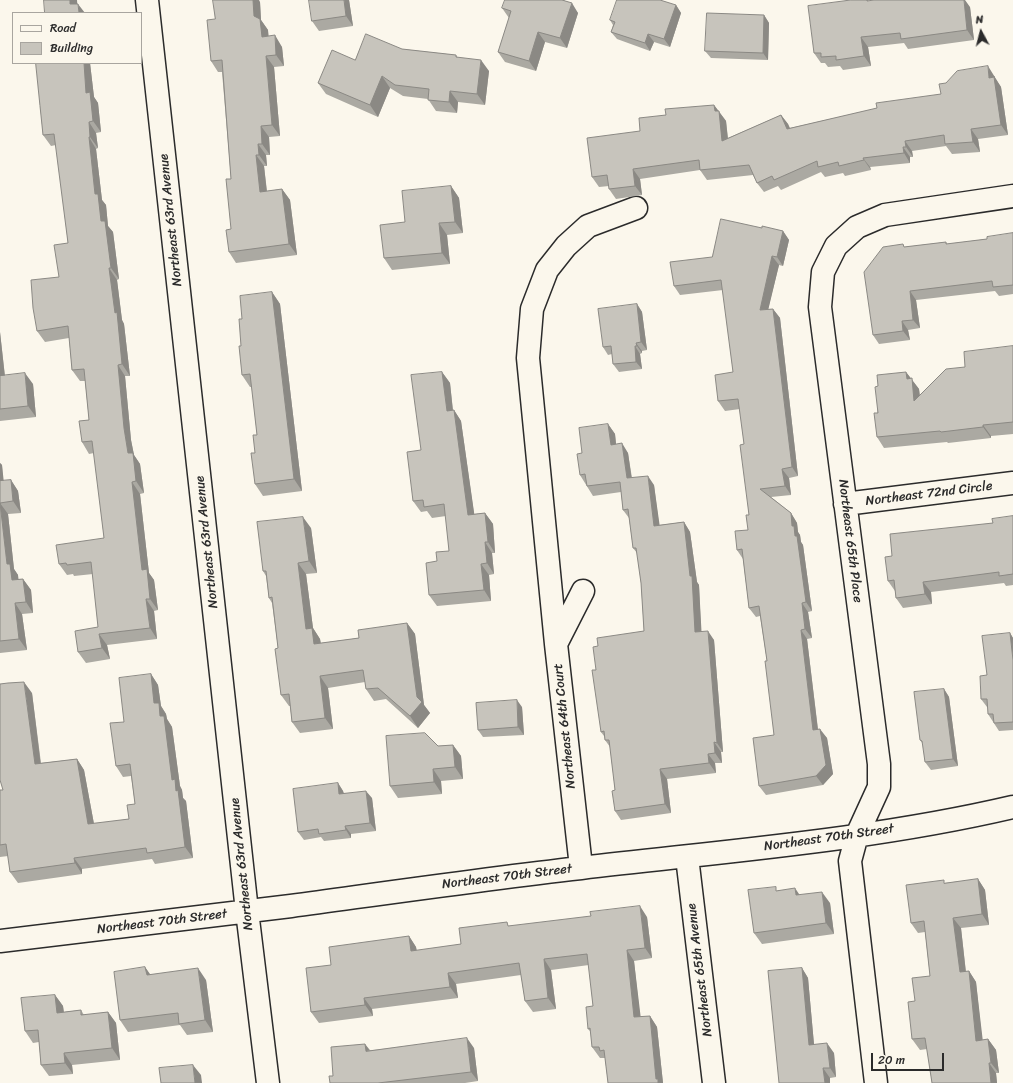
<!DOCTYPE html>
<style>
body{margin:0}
#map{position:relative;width:1013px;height:1083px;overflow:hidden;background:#fbf7ec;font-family:Sriracha,sans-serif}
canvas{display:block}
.legend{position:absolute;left:12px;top:12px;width:130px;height:52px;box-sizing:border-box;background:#fbf7ec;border:1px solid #a8a59f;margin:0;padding:5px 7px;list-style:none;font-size:12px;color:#2b2b2b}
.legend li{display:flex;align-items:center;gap:8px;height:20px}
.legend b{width:20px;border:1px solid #a8a59f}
.north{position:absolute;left:961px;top:12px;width:40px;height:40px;-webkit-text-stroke:3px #fbf7ec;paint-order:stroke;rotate:353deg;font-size:11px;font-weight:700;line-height:16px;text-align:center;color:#2b2b2b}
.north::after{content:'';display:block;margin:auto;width:14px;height:18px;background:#2b2b2b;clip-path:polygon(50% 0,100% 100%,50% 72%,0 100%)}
.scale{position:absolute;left:871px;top:1053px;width:73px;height:18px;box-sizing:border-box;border:2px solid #2b2b2b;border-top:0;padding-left:5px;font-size:12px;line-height:14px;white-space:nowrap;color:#2b2b2b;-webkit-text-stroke:3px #fbf7ec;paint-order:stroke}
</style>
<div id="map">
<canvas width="1013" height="1083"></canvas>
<ul class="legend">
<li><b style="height:5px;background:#fbf7ec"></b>Road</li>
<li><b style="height:11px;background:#c7c4bc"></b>Building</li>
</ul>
<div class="north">N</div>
<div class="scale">20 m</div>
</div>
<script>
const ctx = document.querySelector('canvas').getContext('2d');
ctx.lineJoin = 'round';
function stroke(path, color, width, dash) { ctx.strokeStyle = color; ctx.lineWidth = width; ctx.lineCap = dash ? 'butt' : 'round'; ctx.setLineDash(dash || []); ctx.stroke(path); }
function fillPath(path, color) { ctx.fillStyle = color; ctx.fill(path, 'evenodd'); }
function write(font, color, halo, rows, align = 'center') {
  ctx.font = font + ' Sriracha,sans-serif'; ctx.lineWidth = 3.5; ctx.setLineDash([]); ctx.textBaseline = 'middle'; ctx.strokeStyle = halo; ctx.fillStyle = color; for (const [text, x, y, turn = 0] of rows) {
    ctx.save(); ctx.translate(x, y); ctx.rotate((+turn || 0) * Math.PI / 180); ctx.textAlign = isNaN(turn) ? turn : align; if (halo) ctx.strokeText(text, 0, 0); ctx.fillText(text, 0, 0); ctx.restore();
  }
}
const minor = new Path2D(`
 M 147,0 L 247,911 L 268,1083
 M 845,504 L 1013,483
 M 556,644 L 528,358 L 532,309 L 547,270 L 566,246 L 588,226 L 636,208
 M 687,857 L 714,1083
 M 581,867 L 556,644 L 583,591
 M 0,941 C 97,929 194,918 291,906 C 387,893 484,879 581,868 C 725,851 872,840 1013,807
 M 876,1083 L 850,861 L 857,835 L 879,787 L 879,764 L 820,307 L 823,272 L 836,246 L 857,227 L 885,215 L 1013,196`);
stroke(minor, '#2b2b2b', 25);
stroke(minor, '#fbf7ec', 22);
fillPath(new Path2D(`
 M 349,0 L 353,26 L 319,31 L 312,21 Z
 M 564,0 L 578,13 L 567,48 L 545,42 L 536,71 L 505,62 L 498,52 L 509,18 L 502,8 Z
 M 851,0 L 868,0 L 869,1 L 970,7 L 974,40 L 908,49 L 904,43 L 868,47 L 871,66 L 843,70 L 840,66 L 828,67 L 825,63 L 821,63 L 814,53 Z
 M 260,2 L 261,20 L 268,30 L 268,36 L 282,47 L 284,66 L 274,67 L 280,136 L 269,137 L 270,155 L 266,155 L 267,166 L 264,166 L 267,191 L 282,189 L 290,200 L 297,255 L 236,263 L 229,252 L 231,229 L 231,179 L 222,72 L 218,72 L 211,61 L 215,19 Z
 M 676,5 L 681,13 L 670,47 L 654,42 L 650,51 L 617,39 L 611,32 L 613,25 L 610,20 Z
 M 764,15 L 769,23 L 768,60 L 711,58 L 705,51 Z
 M 402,49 L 456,55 L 458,58 L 489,71 L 485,105 L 458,102 L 457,113 L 436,111 L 428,99 L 403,96 L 390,88 L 378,117 L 326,94 L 318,83 L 355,60 Z
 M 36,63 L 90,63 L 94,97 L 98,103 L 101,132 L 96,133 L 98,148 L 96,149 L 102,200 L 106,205 L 108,226 L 113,232 L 119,279 L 117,280 L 122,320 L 124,324 L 130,376 L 125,376 L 131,440 L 134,455 L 140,464 L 144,493 L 140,494 L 149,573 L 154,580 L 158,610 L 154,611 L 157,639 L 107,645 L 110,659 L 86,663 L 78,652 L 98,627 L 93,574 L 74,576 L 73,574 L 67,575 L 59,564 L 104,538 L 94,453 L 89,454 L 82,442 L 89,420 L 85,381 L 80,381 L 72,370 L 69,338 L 45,342 L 37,331 L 59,277 L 68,243 L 56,145 L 51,146 L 43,135 Z
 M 995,76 L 995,78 L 1001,87 L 1008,135 L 978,139 L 980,152 L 952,154 L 946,146 L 912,151 L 913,157 L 910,157 L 910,163 L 870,167 L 871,170 L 845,176 L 843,173 L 825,177 L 821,172 L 781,190 L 778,186 L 764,192 L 757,183 L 753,175 L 707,180 L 700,170 L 640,179 L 642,195 L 616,199 L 609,189 L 609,186 L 599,187 L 592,177 L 640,131 L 666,115 L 714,105 L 726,121 L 728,138 L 781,115 L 788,124 L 790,128 L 941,94 L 946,83 Z
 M 451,186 L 459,198 L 463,233 L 447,235 L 450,264 L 392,270 L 384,258 L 405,222 Z
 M 762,228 L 783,231 L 789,240 L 783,266 L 779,265 L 768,309 L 773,309 L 780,318 L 798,476 L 789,478 L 791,495 L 771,497 L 791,513 L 797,523 L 798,532 L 800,535 L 801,542 L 803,545 L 812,611 L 808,612 L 812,638 L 807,639 L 818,729 L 827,738 L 833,774 L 823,785 L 766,795 L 759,786 L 774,735 L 767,661 L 760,616 L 756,617 L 749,608 L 743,559 L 737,550 L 748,530 L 749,515 L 744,444 L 740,409 L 725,411 L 718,401 L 733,372 L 723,290 L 680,295 L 674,286 L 712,257 Z
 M 1013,233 L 1013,294 L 999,296 L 995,291 L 916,300 L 920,328 L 908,330 L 910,340 L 879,344 L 873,335 L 905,247 L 946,242 L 947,244 L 987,239 Z
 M 272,292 L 280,304 L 302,491 L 263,496 L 255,484 L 255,453 L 257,435 L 252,387 L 250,387 L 242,375 L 241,346 L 242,319 Z
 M 637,304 L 642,312 L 647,350 L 642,351 L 642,353 L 640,354 L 642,369 L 619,372 L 613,364 L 612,354 L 608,355 L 603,347 Z
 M 0,332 L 5,376 L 33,384 L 36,417 L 0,421 Z
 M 1013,346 L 1013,434 L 991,436 L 991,438 L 948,443 L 947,442 L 884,448 L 877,437 L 878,386 L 906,372 L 919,389 L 920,395 L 965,367 Z
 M 442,372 L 450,383 L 453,410 L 454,410 L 461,421 L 474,514 L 485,513 L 493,524 L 495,553 L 492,553 L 494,574 L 489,575 L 491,601 L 437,606 L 429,595 L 437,561 L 449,551 L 446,516 L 432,518 L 427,511 L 421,512 L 413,501 L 421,450 Z
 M 608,424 L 615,434 L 616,444 L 628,453 L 632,478 L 654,485 L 659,525 L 684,522 L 690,532 L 697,582 L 699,585 L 701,631 L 714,640 L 723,752 L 721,752 L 722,763 L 715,763 L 716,773 L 667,779 L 671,813 L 621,820 L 615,811 L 615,790 L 610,747 L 605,740 L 604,736 L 601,732 L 596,670 L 598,646 L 644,631 L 641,583 L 637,553 L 633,548 L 629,518 L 623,510 L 621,492 L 593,496 L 580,475 Z
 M 0,463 L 2,465 L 3,481 L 11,480 L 18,491 L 21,513 L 8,514 L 14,569 L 18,575 L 18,579 L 23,579 L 31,590 L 33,613 L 22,614 L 27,650 L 0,653 Z
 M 1013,516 L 1013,585 L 1006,586 L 1004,583 L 931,592 L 932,604 L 903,608 L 896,598 L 895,591 L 888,581 L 892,556 Z
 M 311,528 L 317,573 L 306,574 L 313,628 L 320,639 L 321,643 L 359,638 L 407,623 L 415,634 L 424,705 L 430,713 L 418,728 L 386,699 L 374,701 L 366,689 L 365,682 L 328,688 L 333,729 L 300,733 L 292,722 L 290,706 L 289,706 L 281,695 L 278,648 L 272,603 L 269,598 L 266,576 L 263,571 Z
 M 1010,633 L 1013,638 L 1013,730 L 999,731 L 988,714 L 988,707 L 987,707 L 981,699 L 987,675 Z
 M 151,674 L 158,685 L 161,706 L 166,714 L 167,719 L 172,727 L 180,786 L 182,790 L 183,798 L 186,801 L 193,858 L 155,864 L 152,859 L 82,869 L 82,874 L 18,883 L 10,872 L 8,856 L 0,857 L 0,790 L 3,790 L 32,693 L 41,763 L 77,759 L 84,770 L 94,824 L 129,819 L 135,804 L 131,776 L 123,777 L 116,766 L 124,722 Z
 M 944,689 L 949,697 L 958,766 L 931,770 L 925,762 L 923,744 L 920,740 Z
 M 522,707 L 524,735 L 483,737 L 478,730 Z
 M 453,745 L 461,756 L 463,779 L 441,781 L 442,794 L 398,798 L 390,786 L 438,746 Z
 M 338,783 L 343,791 L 344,793 L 372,798 L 376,831 L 351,834 L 351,838 L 324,841 L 321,837 L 304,840 L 298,832 Z
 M 978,879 L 985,890 L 989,925 L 961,928 L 966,972 L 969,971 L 976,982 L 982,1040 L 988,1039 L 996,1050 L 999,1073 L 996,1073 L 997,1083 L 932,1083 L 927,1049 L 920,1050 L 912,1039 L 915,1001 L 930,976 L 925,932 L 918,933 L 911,923 L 946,883 Z
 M 778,890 L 830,903 L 834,934 L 762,944 L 754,933 Z
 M 647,917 L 652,958 L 634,961 L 640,1017 L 650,1016 L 657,1027 L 663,1083 L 608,1083 L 605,1058 L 600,1058 L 592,1047 L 591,1032 L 588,1029 L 593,1006 L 589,965 L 551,970 L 556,1009 L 533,1012 L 525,1001 L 521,975 L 456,984 L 458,998 L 372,1009 L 373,1016 L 319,1023 L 311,1012 L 331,965 L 409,936 L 416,947 L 417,951 L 461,944 L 510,926 Z
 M 145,967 L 150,974 L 206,980 L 213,1032 L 187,1035 L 180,1025 L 128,1032 L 120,1020 Z
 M 802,968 L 808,978 L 814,1045 L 834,1053 L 836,1077 L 830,1078 L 830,1083 L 779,1083 Z
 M 55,995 L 63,1006 L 64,1012 L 81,1010 L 84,1015 L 108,1012 L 116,1023 L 120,1060 L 72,1065 L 73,1074 L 49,1076 L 41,1065 L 39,1042 L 33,1043 L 25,1031 Z
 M 365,1044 L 370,1050 L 474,1048 L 478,1081 L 465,1083 L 330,1083 L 333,1076 Z`), '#aba9a2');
fillPath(new Path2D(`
 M 70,0 L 77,0 L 78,13 L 70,4 Z
 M 252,0 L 259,0 L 260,2 L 261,20 L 268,30 L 270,48 L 262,37 L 254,16 Z
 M 344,0 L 349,0 L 353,26 L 346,16 Z
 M 964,0 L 965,0 L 970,7 L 974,40 L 967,30 Z
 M 572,3 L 578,13 L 567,48 L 560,38 Z
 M 78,4 L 85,13 L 79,13 Z
 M 676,5 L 681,13 L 670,47 L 664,39 Z
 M 764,15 L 769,23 L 768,60 L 763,53 Z
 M 538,32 L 545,42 L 536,71 L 529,61 Z
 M 648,34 L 654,42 L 650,51 L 645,43 Z
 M 275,35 L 282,47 L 284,66 L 276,55 Z
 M 861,37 L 868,47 L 871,66 L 864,56 Z
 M 266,56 L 274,67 L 280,136 L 272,125 Z
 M 481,60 L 489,71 L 485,105 L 477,94 Z
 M 84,63 L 90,63 L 94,97 L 98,103 L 101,132 L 93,121 L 86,93 Z
 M 988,66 L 1001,87 L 1008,135 L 1001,125 L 989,78 Z
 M 382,76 L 390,88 L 378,117 L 370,105 Z
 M 450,91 L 458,102 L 457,113 L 449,102 Z
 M 714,105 L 726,121 L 729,151 L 722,141 L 715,111 Z
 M 781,115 L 788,124 L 794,139 L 787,129 Z
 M 89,122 L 96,133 L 98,148 L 90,137 Z
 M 261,126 L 269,137 L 270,155 L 262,144 Z
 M 971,129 L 978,139 L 980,152 L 973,142 Z
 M 89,137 L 96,149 L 102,200 L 106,205 L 108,226 L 113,232 L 119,279 L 111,268 L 101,221 L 95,194 Z
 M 905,141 L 912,151 L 913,157 L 906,147 Z
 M 258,144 L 266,155 L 267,166 L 259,155 Z
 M 903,147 L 910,157 L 910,163 L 904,153 Z
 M 256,155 L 264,166 L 268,203 L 260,192 Z
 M 863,158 L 870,167 L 871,170 L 864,160 Z
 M 633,169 L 640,179 L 642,195 L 635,186 Z
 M 451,186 L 459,198 L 463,233 L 455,222 Z
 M 282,189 L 290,200 L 297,255 L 289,244 Z
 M 439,223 L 447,235 L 450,264 L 442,253 Z
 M 783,231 L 789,240 L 783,266 L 777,257 Z
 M 772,256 L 779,265 L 766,319 L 760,310 Z
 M 109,268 L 117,280 L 122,320 L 124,324 L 130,376 L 122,364 Z
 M 910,291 L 916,300 L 920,328 L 913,320 Z
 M 272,292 L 280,304 L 302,491 L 294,479 Z
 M 637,304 L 642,312 L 647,350 L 641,342 Z
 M 773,309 L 780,318 L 798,476 L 792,467 Z
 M 902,321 L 908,330 L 910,340 L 903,331 Z
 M 0,332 L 6,387 L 0,379 Z
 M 636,343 L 642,351 L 642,353 L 637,346 Z
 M 635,346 L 640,354 L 642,369 L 636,362 Z
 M 118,365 L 125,376 L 131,440 L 134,455 L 140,464 L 144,493 L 136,481 L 128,453 L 124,428 Z
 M 442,372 L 450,383 L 454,422 L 447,411 Z
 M 906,372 L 919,389 L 921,412 L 914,401 L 907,379 Z
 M 25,373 L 33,384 L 36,417 L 28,406 Z
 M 454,410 L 461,421 L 476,526 L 468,515 Z
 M 608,424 L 615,434 L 617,454 L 611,445 Z
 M 983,425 L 991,436 L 991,438 L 983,427 Z
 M 622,443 L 628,453 L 633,488 L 627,478 Z
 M 0,463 L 2,465 L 5,493 L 0,486 Z
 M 782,469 L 789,478 L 791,495 L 785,486 Z
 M 648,476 L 654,485 L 661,535 L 654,526 Z
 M 11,480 L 18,491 L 21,513 L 13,501 Z
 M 132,482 L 140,494 L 149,573 L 154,580 L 158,610 L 150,599 L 142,570 Z
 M 0,503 L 8,514 L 14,569 L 18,575 L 20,591 L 12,580 L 7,564 Z
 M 485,513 L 493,524 L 495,553 L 488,542 Z
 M 791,513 L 797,523 L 798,532 L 800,535 L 801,542 L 803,545 L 812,611 L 806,602 L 795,536 L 792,526 Z
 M 303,517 L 311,528 L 317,573 L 309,561 Z
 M 684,522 L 690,532 L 697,582 L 699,585 L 702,641 L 695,632 L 690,576 Z
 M 485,542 L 492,553 L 494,574 L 487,563 Z
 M 298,563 L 306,574 L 313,628 L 320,639 L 322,655 L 314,644 L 306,629 Z
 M 481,564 L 489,575 L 491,601 L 484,590 Z
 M 23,579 L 31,590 L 33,613 L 26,602 Z
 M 923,582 L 931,592 L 932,604 L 925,594 Z
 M 146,599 L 154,611 L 157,639 L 150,628 Z
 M 15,603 L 22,614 L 27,650 L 19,639 Z
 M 802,603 L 808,612 L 812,638 L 805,629 Z
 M 407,623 L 415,634 L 424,705 L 430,713 L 418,728 L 410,716 L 417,697 Z
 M 801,630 L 807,639 L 819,739 L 813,730 Z
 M 708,631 L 714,640 L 723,752 L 717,743 Z
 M 1010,633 L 1013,638 L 1013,660 Z
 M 99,634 L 107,645 L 110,659 L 102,648 Z
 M 151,674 L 158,685 L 161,706 L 166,714 L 167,719 L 172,727 L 180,786 L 182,790 L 183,798 L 186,801 L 193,858 L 185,847 L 176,791 L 172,780 L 160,716 L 154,703 Z
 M 320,676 L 328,688 L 333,729 L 325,718 Z
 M 24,682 L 32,693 L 42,775 L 35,764 Z
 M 944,689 L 949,697 L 958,766 L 953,759 Z
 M 517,700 L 522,707 L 524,735 L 518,727 Z
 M 820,729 L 827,738 L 833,774 L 823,785 L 816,776 Z
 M 714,742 L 721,752 L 722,763 L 715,753 Z
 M 453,745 L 461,756 L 463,779 L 455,767 Z
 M 708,754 L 715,763 L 716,773 L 709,763 Z
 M 77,759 L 84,770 L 96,835 L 88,824 Z
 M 433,769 L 441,781 L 442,794 L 434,782 Z
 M 660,769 L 667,779 L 671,813 L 665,804 Z
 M 338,783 L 343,791 L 345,802 L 339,794 Z
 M 366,791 L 372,798 L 376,831 L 370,823 Z
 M 345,826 L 351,834 L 351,838 L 346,830 Z
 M 74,858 L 82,869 L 82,874 L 75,863 Z
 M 978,879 L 985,890 L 989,925 L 982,914 Z
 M 795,888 L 803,900 L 796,895 Z
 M 822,892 L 830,903 L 834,934 L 826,923 Z
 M 640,906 L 647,917 L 652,958 L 645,948 Z
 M 953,918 L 961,928 L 967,983 L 960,972 Z
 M 409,936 L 416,947 L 418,962 L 411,951 Z
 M 627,950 L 634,961 L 642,1028 L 634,1017 Z
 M 544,959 L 551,970 L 556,1009 L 548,998 Z
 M 145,967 L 153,979 L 147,975 Z
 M 198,968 L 206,980 L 213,1032 L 205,1020 Z
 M 802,968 L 808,978 L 815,1055 L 809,1045 Z
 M 969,971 L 976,982 L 984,1051 L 976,1041 Z
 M 448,973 L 456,984 L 458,998 L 450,987 Z
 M 55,995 L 63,1006 L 65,1024 L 57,1013 Z
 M 364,998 L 372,1009 L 373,1016 L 365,1005 Z
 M 108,1012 L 116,1023 L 120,1060 L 112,1048 Z
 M 650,1016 L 657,1027 L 663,1083 L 658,1083 L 656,1079 Z
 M 467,1038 L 474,1048 L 478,1081 L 471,1072 Z
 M 988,1039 L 996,1050 L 999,1073 L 991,1063 Z
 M 827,1043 L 834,1053 L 836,1077 L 830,1068 Z
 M 365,1044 L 372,1054 L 366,1051 Z
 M 64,1053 L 72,1065 L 73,1074 L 65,1063 Z
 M 989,1063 L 996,1073 L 997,1083 L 991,1083 Z
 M 193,1065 L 201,1075 L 202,1083 L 195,1083 Z
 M 823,1068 L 830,1078 L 830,1083 L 825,1083 Z`), '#8b8984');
const building = new Path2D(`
 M 44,0 L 70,0 L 70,4 L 78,4 L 79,13 L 45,13 Z
 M 213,0 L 253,0 L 254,16 L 260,19 L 262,37 L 275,35 L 276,55 L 266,56 L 272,125 L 261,126 L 262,144 L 258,144 L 259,155 L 256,155 L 260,192 L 282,189 L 289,244 L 229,252 L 226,230 L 231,229 L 226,179 L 231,179 L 222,60 L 211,61 L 207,20 L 215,19 Z
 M 309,0 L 344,0 L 346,16 L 312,21 Z
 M 505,0 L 562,0 L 572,3 L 560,38 L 538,32 L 529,61 L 498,52 L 511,11 L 502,8 Z
 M 617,0 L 660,0 L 676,5 L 664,39 L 648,34 L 645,43 L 611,32 L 615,22 L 610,20 Z
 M 851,0 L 867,0 L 867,1 L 874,0 L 964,0 L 967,30 L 901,39 L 900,33 L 861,37 L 864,56 L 836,60 L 836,56 L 821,57 L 821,53 L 814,53 L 808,6 Z
 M 707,13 L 764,15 L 763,53 L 705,51 Z
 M 366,34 L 402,49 L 456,55 L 456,57 L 481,60 L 477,94 L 450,91 L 449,102 L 428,100 L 429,89 L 395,85 L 382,76 L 370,105 L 318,83 L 332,50 L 355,60 Z
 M 36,63 L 84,63 L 86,93 L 90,92 L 93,121 L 89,122 L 90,137 L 89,137 L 95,194 L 98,194 L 101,221 L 105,221 L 111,268 L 109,268 L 115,313 L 117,312 L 122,364 L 118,365 L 124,428 L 128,453 L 133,453 L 136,481 L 132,482 L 142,570 L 147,569 L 150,599 L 146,599 L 150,628 L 99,634 L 102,648 L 78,652 L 75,631 L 98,627 L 91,562 L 67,565 L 66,563 L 59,564 L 56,545 L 104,538 L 92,441 L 82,442 L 79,421 L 89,420 L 84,369 L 72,370 L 68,326 L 37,331 L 33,308 L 31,280 L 59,277 L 54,245 L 68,243 L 54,134 L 43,135 L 40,106 Z
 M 988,66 L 989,78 L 994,77 L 1001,125 L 971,129 L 973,142 L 945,144 L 944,135 L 905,141 L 906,147 L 903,147 L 904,153 L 863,158 L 864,160 L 839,166 L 838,162 L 818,167 L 817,161 L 774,180 L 772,176 L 757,183 L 749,165 L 700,170 L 699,160 L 633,169 L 635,186 L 609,189 L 607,175 L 592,177 L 587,138 L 640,131 L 639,118 L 666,115 L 665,109 L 714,105 L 715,111 L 719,111 L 722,141 L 781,115 L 787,129 L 877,108 L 876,103 L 941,94 L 939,84 L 946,83 L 957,71 Z
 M 451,186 L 455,222 L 439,223 L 442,253 L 384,258 L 380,225 L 405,222 L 402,191 Z
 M 721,219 L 762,228 L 762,226 L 783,231 L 777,257 L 772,256 L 760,310 L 773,309 L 792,467 L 782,469 L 785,486 L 760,489 L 791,513 L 792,526 L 794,526 L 795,536 L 797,536 L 806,602 L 802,603 L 805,629 L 801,630 L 813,730 L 820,729 L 826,765 L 816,776 L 759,786 L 753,738 L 774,735 L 765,661 L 767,661 L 759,606 L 749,608 L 742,549 L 737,550 L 735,531 L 748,530 L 746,515 L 749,515 L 740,445 L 744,444 L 738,399 L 718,401 L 715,375 L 733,372 L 721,280 L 674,286 L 670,262 L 712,257 Z
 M 1013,233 L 1013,285 L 993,287 L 992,281 L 910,291 L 913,320 L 902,321 L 903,331 L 873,335 L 864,272 L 883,247 L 903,244 L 904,247 L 946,242 L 946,244 L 987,239 L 987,237 Z
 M 272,292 L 294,479 L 255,484 L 251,453 L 255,453 L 253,435 L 257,435 L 250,374 L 242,375 L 239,346 L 241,346 L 239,319 L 242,319 L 240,296 Z
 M 637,304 L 641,342 L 636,343 L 637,346 L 635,346 L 636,362 L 613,364 L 611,346 L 603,347 L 598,309 Z
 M 1013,346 L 1013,422 L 983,425 L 983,427 L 941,432 L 940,431 L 877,437 L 874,413 L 878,413 L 875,387 L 878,386 L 877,375 L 906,372 L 907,379 L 912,378 L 914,401 L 946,369 L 965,367 L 964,352 Z
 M 442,372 L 447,411 L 454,410 L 468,515 L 485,513 L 488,542 L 485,542 L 487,563 L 481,564 L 484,590 L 429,595 L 426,563 L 437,561 L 436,552 L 449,551 L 444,504 L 424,507 L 423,500 L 413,501 L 407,452 L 421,450 L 411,375 Z
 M 25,373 L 28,406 L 0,409 L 0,376 Z
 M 608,424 L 611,445 L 622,443 L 627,478 L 648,476 L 654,526 L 684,522 L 690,576 L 692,576 L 695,632 L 708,631 L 717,743 L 714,742 L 715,753 L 708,754 L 709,763 L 660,769 L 665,804 L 615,811 L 612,791 L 615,790 L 609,740 L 605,740 L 604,731 L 601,732 L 592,670 L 596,670 L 593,647 L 598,646 L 597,638 L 644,631 L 641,583 L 636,548 L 633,548 L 628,509 L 623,510 L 620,482 L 587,486 L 585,474 L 580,475 L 577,454 L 582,453 L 579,428 Z
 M 11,480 L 13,501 L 0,503 L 7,564 L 10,564 L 12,580 L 23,579 L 26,602 L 15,603 L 19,639 L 0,641 L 0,481 Z
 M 1013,516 L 1013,574 L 999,576 L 999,572 L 923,582 L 925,594 L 896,598 L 894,580 L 888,581 L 885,557 L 892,556 L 890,534 L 993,523 L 992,519 Z
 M 303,517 L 309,561 L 298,563 L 306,629 L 312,628 L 314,644 L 359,638 L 358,630 L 407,623 L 417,697 L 422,702 L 410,716 L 378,688 L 366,689 L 363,670 L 320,676 L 325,718 L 292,722 L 289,694 L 281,695 L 275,649 L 278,648 L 272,597 L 269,598 L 266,571 L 263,571 L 257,522 Z
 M 1010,633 L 1013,660 L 1013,722 L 994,723 L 993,714 L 988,714 L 987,699 L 981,699 L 980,676 L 987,675 L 982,636 Z
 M 151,674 L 154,703 L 159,703 L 160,716 L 164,716 L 172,780 L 175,779 L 176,791 L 178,790 L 185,847 L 147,853 L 146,848 L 74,858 L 75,863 L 10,872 L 6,844 L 0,845 L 0,790 L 3,790 L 0,780 L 0,684 L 8,683 L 24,682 L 35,764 L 77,759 L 88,824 L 129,819 L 127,805 L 135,804 L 130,764 L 116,766 L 110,723 L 124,722 L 119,678 Z
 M 944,689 L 953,759 L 925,762 L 922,741 L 920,740 L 914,692 Z
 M 517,700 L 518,727 L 478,730 L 476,703 Z
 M 425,733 L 438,746 L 453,745 L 455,767 L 433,769 L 434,782 L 390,786 L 386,736 Z
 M 338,783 L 339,794 L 366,791 L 370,823 L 345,826 L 346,830 L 319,834 L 318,829 L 298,832 L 293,789 Z
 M 978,879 L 982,914 L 953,918 L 960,972 L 969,971 L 976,1041 L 988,1039 L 991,1063 L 989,1063 L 991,1083 L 932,1083 L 925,1038 L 912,1039 L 908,1002 L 915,1001 L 912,978 L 930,976 L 924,921 L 911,923 L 906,885 L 944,880 L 944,883 Z
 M 776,887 L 776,891 L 795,888 L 796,895 L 822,892 L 826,923 L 754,933 L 748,890 Z
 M 640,906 L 645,948 L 627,950 L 634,1017 L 650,1016 L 656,1079 L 658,1079 L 658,1083 L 608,1083 L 604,1050 L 600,1051 L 599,1047 L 592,1047 L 590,1028 L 588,1029 L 586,1007 L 593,1006 L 587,954 L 544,959 L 548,998 L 525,1001 L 519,963 L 448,973 L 450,987 L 364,998 L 365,1005 L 311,1012 L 306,968 L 331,965 L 329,947 L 409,936 L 411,951 L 461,944 L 459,928 L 507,922 L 508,926 L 533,923 L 591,916 L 590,912 Z
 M 145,967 L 147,975 L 198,968 L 205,1020 L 179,1024 L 178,1013 L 120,1020 L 114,972 Z
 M 802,968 L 809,1045 L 827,1043 L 830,1068 L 823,1068 L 825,1083 L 779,1083 L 768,971 Z
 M 55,995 L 57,1013 L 81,1010 L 81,1015 L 108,1012 L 112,1048 L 64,1053 L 65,1063 L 41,1065 L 38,1030 L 25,1031 L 21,998 Z
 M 467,1038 L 471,1072 L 378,1083 L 330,1083 L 329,1076 L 333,1076 L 331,1047 L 365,1044 L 366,1051 Z
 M 193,1065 L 195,1083 L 161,1083 L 159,1068 Z`);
fillPath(building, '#c7c4bc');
stroke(building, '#8b8984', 1);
write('13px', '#2b2b2b', '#fbf7ec', [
 ["Northeast 63rd Avenue",171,220,-96],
 ["Northeast 72nd Circle",929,494,-7],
 ["Northeast 65th Place",850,541,83],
 ["Northeast 63rd Avenue",207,542,-96],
 ["Northeast 64th Court",565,726,-96],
 ["Northeast 70th Street",829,838,-8],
 ["Northeast 63rd Avenue",242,864,-96],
 ["Northeast 70th Street",507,877,-7],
 ["Northeast 70th Street",162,922,-7],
 ["Northeast 65th Avenue",700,970,-97]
]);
</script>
